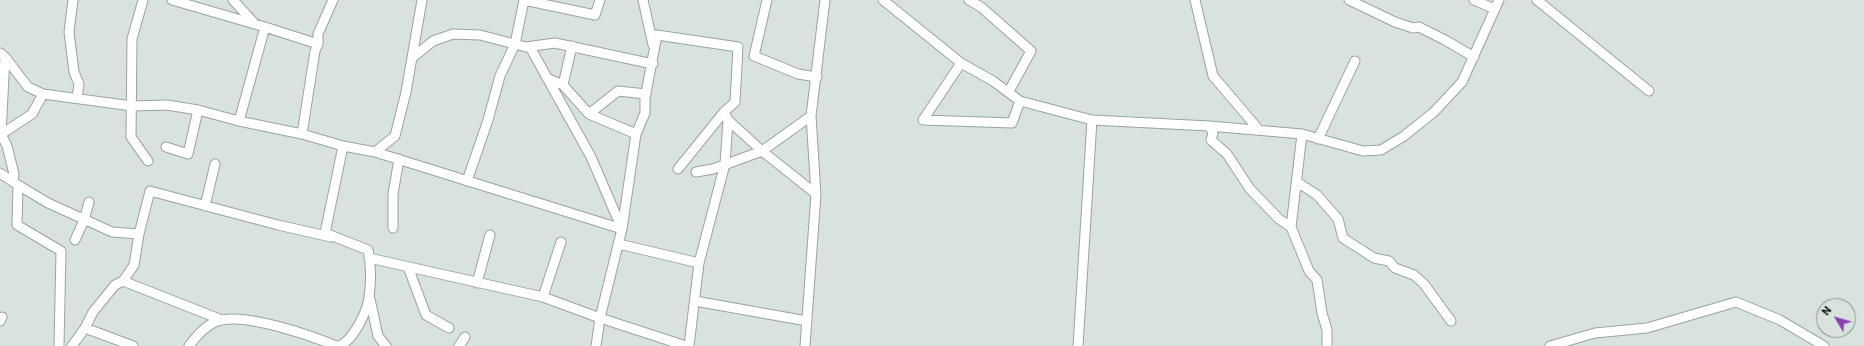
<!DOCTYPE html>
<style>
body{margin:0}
#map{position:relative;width:1864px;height:346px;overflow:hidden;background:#d9e3de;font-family:Roboto,sans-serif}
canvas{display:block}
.north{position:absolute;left:1816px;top:298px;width:40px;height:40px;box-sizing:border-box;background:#d9e3de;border:1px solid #89918d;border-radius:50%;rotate:308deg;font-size:11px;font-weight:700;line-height:16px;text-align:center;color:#121514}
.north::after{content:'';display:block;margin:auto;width:14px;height:18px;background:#8d40b0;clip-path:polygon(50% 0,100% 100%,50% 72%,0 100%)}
</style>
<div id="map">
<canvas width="1864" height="346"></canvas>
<div class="north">N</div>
</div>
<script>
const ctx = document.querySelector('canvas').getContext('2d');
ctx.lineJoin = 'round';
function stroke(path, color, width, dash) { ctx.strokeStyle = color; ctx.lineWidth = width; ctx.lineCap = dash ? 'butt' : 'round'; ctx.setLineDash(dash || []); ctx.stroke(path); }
const street = new Path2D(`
 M 73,0 L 69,32 L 74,72 L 79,84 L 77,98
 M 143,0 L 132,39 L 131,137 L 148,161
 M 172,0 L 265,27 L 318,44
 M 233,0 L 255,24
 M 524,0 L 595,15 L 600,0
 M 643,0 L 653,45
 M 767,0 L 754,56 L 798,74 L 817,77
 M 883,0 L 961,63 L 993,81 L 1020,101 L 1092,120
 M 969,0 L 981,7 L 1031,51 L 1009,91
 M 1195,0 L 1213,76 L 1259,130
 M 1349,0 L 1395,22 L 1413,28 L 1419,27 L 1445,40 L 1474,57
 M 1474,0 L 1495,9
 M 1537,0 L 1649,91
 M 530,47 L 591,157 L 622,229
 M 0,53 L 5,57 L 28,87 L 43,94 L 132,106 L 167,105 L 198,110 L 239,121 L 302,134 L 343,146
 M 5,57 L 1,134 L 7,146 L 14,174 L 13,182
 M 412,58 L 433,41 L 453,34 L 480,35 L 526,47 L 555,43 L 653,64
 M 961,63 L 923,120 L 1012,123 L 1020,101
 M 547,78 L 563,85 L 589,114 L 636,134
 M 563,85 L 572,46
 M 589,114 L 618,91 L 646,94
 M 728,120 L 762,151 L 816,194
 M 239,121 L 265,27
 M 1209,126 L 1213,133 L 1211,140 L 1227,154 L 1250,189 L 1279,219 L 1291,227
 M 302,134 L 315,51 L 318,44 L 318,34 L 333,0
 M 1302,134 L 1291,227 L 1309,271 L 1317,280 L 1322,313 L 1327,330 L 1327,346
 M 0,135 L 32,114 L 43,94
 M 1318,139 L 1355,61
 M 166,147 L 188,154 L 198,110
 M 375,152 L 622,229
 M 678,169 L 724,112
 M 696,172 L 713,169 L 762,151 L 811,116
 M 0,173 L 18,185 L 17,225 L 61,251 L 59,346
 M 467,181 L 488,120 L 500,76 L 515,44 L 524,0
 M 1297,182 L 1317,195 L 1338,219 L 1343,238 L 1374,258 L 1389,261 L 1395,268 L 1414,275 L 1424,284 L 1451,321
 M 18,185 L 48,203 L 112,232 L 139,234
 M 205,206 L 215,164
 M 393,228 L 393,194 L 399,159
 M 75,240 L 84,220 L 89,202
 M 619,244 L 699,263
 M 369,258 L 543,297 L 600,318 L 686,346
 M 408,267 L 426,315 L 449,328
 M 123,281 L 222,320
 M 477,283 L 490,235
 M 543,297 L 561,242
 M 370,299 L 378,336 L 386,346
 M 695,301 L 807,321
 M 0,321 L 2,317
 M 85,328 L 133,346
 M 72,346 L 85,328 L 93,312 L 115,285 L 123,281 L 134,265 L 139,234 L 150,191 L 278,225 L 331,237
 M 189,346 C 197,335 208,322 222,320 C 248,314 310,335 336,346
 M 339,346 C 353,341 367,312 369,297 C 371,283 371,264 368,250 L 325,233 L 343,146 L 375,152 L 395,136 L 406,92 L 422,0
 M 459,346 L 465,337
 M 596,346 L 600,318 L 622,229 L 636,134 L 645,113 L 645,98 L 657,35 L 738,47 L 735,102 L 724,112 L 728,120 L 725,164 L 699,263 L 689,346
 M 805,346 L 816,194 L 811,116 L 825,0
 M 1078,346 L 1092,120 L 1209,126 L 1302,134 L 1363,151 L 1381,150 L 1404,136 L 1434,112 L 1462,82 L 1499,0
 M 1550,346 L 1595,333 L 1647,328 L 1736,302 L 1780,320 L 1824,346`);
stroke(street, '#9aa39e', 11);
stroke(street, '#fff', 9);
</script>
